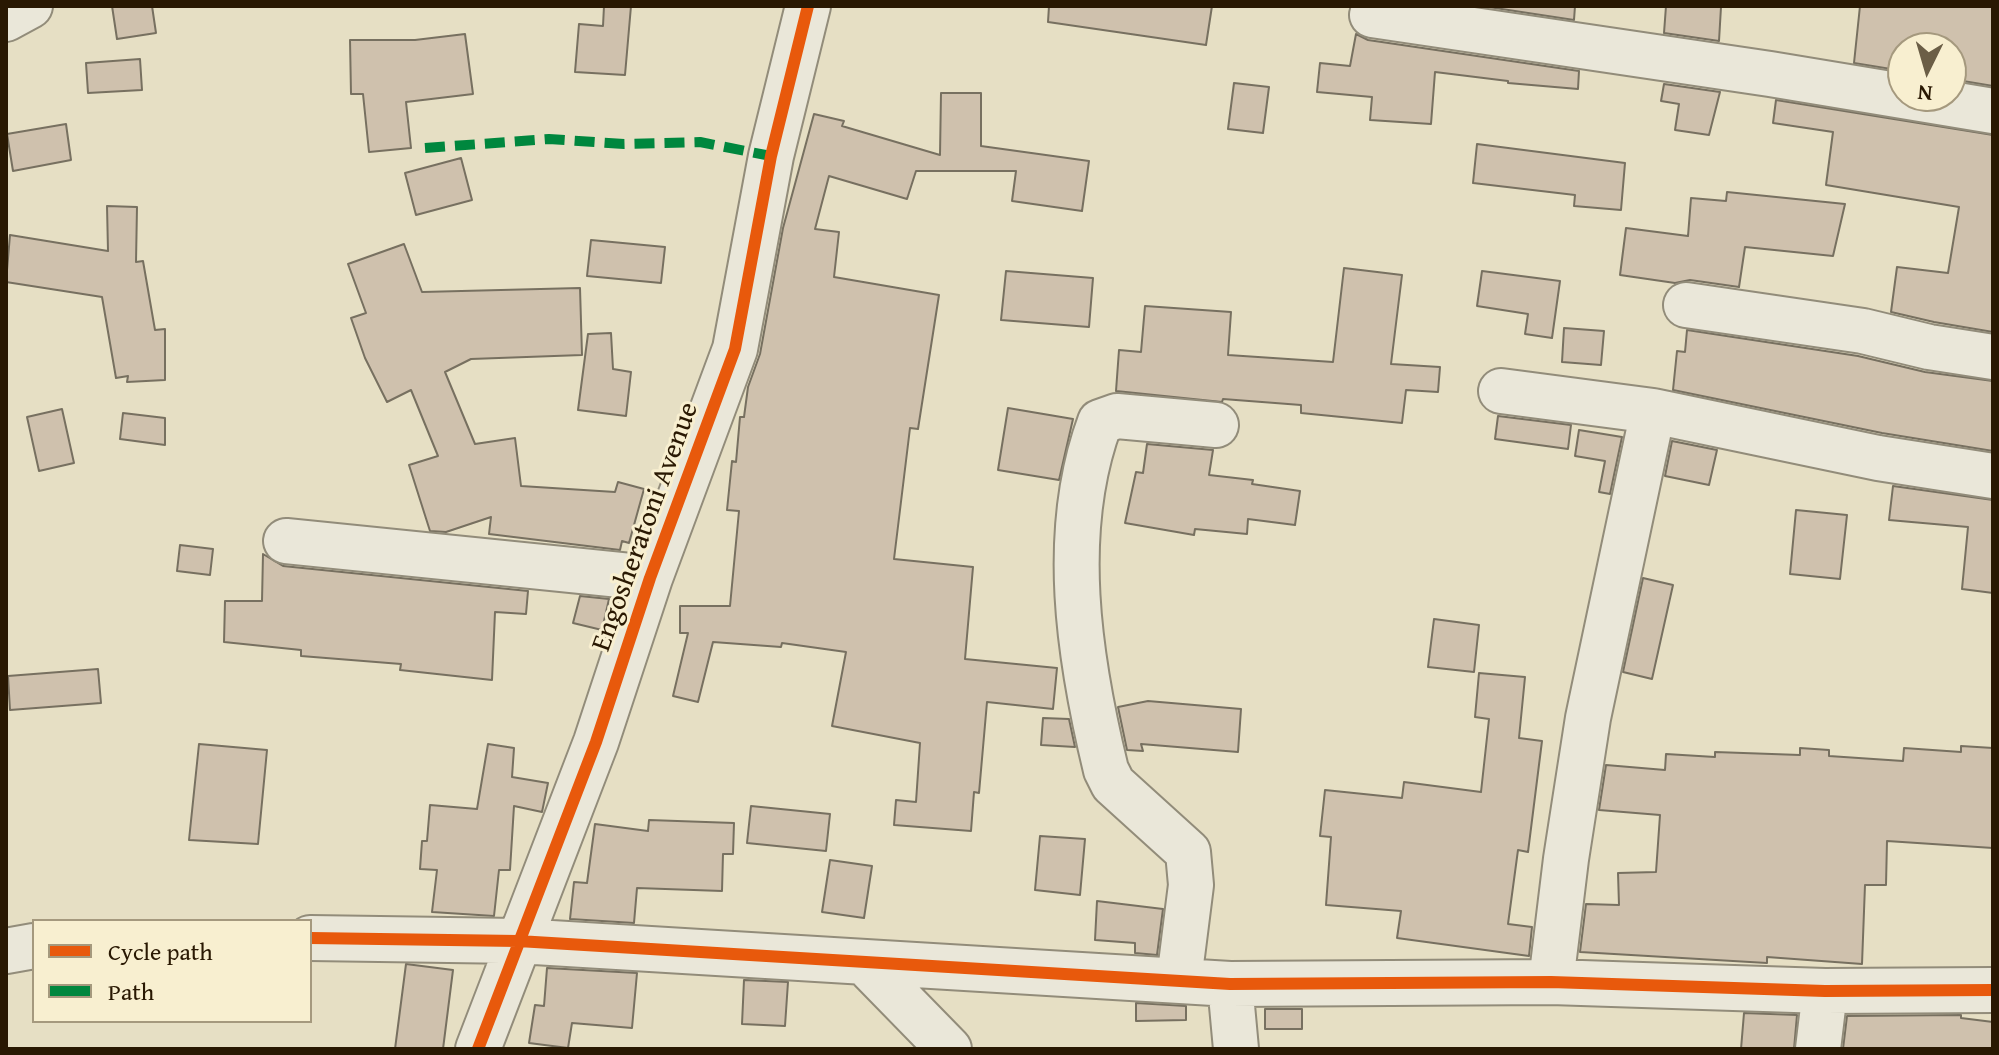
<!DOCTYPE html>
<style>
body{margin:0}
#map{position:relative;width:1999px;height:1055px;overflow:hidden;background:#e6dfc4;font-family:"Gentium Book Plus",serif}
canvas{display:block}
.frame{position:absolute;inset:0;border:8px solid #291802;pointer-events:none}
.legend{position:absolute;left:32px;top:919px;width:280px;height:104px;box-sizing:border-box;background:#f8efd0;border:2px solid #a5997e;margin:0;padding:10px 14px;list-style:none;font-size:24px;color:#291802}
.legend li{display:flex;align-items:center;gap:16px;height:40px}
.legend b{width:40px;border:2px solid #a5997e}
.north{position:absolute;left:1887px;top:32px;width:80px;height:80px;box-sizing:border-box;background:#f8efd0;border:2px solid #a5997e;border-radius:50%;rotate:185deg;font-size:22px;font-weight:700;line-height:32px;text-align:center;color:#291802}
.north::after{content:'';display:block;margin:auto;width:28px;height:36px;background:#6b5e46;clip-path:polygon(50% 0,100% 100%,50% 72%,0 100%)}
</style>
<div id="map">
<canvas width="1999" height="1055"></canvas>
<div class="frame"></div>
<ul class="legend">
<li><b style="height:10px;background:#e8590c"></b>Cycle path</li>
<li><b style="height:10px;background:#00873e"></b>Path</li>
</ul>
<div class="north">N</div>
</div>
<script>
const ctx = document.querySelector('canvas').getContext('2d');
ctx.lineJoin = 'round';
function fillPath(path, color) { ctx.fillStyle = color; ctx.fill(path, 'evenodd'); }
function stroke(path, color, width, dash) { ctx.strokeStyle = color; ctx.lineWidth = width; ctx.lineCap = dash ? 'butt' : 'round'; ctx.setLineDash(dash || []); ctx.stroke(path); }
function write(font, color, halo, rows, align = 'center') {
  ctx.font = font + ' "Gentium Book Plus",serif'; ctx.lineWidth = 6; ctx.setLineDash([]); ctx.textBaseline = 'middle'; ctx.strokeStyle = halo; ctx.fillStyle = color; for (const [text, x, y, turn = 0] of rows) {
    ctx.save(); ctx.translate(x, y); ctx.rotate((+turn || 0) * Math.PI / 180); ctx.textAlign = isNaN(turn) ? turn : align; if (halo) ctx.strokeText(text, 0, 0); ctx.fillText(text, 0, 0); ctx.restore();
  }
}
const building = new Path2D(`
 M 112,6 L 152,6 L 156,33 L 117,39 Z
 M 604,6 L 631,6 L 625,75 L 575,72 L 579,24 L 603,26 Z
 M 1049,6 L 1212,6 L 1206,45 L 1048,22 Z
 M 1482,6 L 1575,6 L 1574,20 Z
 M 1666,6 L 1721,7 L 1719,41 L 1664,33 Z
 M 1860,6 L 1993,6 L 1993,86 L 1951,79 L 1951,48 L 1903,48 L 1903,71 L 1854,63 Z
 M 465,34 L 473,94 L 406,102 L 411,148 L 369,152 L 363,94 L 351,94 L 350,40 L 415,40 Z
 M 1356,34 L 1368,40 L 1579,71 L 1578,89 L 1508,83 L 1508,81 L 1435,72 L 1431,124 L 1370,120 L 1372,97 L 1317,92 L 1320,63 L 1350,66 Z
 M 140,59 L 142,90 L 88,93 L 86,63 Z
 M 1234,83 L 1269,87 L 1263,133 L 1228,129 Z
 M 1664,84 L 1720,92 L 1709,135 L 1675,130 L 1679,104 L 1661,101 Z
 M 941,93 L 981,93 L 981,146 L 1089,161 L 1082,211 L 1012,201 L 1016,171 L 916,171 L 907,199 L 829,176 L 815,229 L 839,232 L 834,277 L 939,295 L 918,429 L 910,428 L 894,559 L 973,567 L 965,659 L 1057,668 L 1053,709 L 987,702 L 979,793 L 974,792 L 971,831 L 894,825 L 896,800 L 916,802 L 920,743 L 832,726 L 846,652 L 782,643 L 781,647 L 713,642 L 698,702 L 673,696 L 688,633 L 680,633 L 680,606 L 730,606 L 739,511 L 727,510 L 732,461 L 736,462 L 740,417 L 744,417 L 748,387 L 760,354 L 783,228 L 814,114 L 844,121 L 842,126 L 940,155 Z
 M 1776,100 L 1993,135 L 1993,332 L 1934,322 L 1891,312 L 1897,267 L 1948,273 L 1959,207 L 1826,185 L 1833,132 L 1773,123 Z
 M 66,124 L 71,160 L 13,171 L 7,134 Z
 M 1477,144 L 1625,163 L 1621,210 L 1574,206 L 1575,195 L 1473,183 Z
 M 461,158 L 472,200 L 416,215 L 405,173 Z
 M 1727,192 L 1845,204 L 1833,256 L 1745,247 L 1739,287 L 1690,280 L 1675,283 L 1620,275 L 1626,228 L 1688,236 L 1691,198 L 1726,201 Z
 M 107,206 L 137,207 L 136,262 L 143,261 L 155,330 L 165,329 L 165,380 L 127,382 L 128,376 L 116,378 L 102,297 L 6,282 L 10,235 L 108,251 Z
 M 591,240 L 665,247 L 661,283 L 587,276 Z
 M 404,244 L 422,292 L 580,288 L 582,355 L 471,359 L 445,372 L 475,444 L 515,438 L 521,486 L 615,492 L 618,482 L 644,489 L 629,543 L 622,541 L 620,550 L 489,534 L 491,517 L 446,532 L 430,531 L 409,465 L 438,456 L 411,390 L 387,402 L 365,358 L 351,318 L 366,313 L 348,264 Z
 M 1344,268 L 1402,275 L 1391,364 L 1440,367 L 1438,392 L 1406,390 L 1402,423 L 1301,413 L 1301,405 L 1223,399 L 1222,402 L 1116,391 L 1119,350 L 1141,352 L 1145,306 L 1231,312 L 1228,355 L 1333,362 Z
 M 1006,271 L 1093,278 L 1089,327 L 1001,320 Z
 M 1482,271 L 1560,281 L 1552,338 L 1525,334 L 1528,314 L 1477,306 Z
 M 1564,328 L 1604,331 L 1601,365 L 1562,362 Z
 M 1687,330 L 1858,356 L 1925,372 L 1993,381 L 1993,451 L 1882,433 L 1673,390 L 1677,351 L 1685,352 Z
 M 611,333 L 613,369 L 631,372 L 626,416 L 578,410 L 588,334 Z
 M 1008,408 L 1073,419 L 1059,480 L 998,470 Z
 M 62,409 L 74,463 L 39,471 L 27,417 Z
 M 123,413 L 165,418 L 165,445 L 120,439 Z
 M 1498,416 L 1571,425 L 1568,449 L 1495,439 Z
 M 1579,430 L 1622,437 L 1610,494 L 1599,492 L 1605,461 L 1575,456 Z
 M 1672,441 L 1717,450 L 1709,485 L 1665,476 Z
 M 1147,444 L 1213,450 L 1209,475 L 1253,480 L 1252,484 L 1300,491 L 1295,525 L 1248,519 L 1247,534 L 1195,529 L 1194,535 L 1125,523 L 1136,472 L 1143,473 Z
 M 1893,486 L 1993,500 L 1993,593 L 1962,589 L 1968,527 L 1889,520 Z
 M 1796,510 L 1847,515 L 1840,579 L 1790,574 Z
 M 180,545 L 213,549 L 210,575 L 177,571 Z
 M 263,554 L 283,566 L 528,591 L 526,614 L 495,612 L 492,680 L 400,670 L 401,664 L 301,656 L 301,650 L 224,642 L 225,601 L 262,601 Z
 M 1643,578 L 1673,585 L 1652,679 L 1623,672 Z
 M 580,596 L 609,599 L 602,630 L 573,623 Z
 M 1434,619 L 1479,625 L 1474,672 L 1428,667 Z
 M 98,669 L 101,703 L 10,710 L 8,676 Z
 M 1479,673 L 1525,677 L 1519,738 L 1542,741 L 1528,852 L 1518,850 L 1508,924 L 1532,927 L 1529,956 L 1397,938 L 1401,911 L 1326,905 L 1331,837 L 1320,836 L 1325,790 L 1402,798 L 1404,782 L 1481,792 L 1489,719 L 1475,717 Z
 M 1148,701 L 1241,709 L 1238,752 L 1141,744 L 1143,751 L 1127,750 L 1118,707 Z
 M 1043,718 L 1069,719 L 1075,747 L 1041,745 Z
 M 199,744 L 267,750 L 258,844 L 189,840 Z
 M 488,744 L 514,748 L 512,777 L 548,783 L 542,812 L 514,806 L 510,870 L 499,870 L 494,916 L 432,912 L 437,870 L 420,869 L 422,841 L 427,841 L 430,805 L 477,809 Z
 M 1961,746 L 1993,748 L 1993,848 L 1887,841 L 1886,885 L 1865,885 L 1862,964 L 1767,957 L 1767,963 L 1580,952 L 1586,904 L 1619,905 L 1618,873 L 1656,872 L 1660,815 L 1599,810 L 1606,765 L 1665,770 L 1666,754 L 1715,757 L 1715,752 L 1800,755 L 1800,748 L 1829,750 L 1829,756 L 1903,761 L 1904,748 L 1961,752 Z
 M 751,806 L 830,814 L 826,851 L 747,843 Z
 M 649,820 L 734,823 L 733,854 L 723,854 L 722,891 L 637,888 L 634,923 L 570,919 L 574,882 L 587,883 L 595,824 L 648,831 Z
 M 1040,836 L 1085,839 L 1080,895 L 1035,890 Z
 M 830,860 L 872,866 L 864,918 L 822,912 Z
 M 1097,901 L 1163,909 L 1157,955 L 1135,953 L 1135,943 L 1095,940 Z
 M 406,964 L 453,970 L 443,1049 L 395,1049 Z
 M 547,968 L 637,973 L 632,1028 L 572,1023 L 568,1048 L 529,1043 L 535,1005 L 544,1006 Z
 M 744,980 L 788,982 L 785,1026 L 742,1024 Z
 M 1136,1003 L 1186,1006 L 1186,1020 L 1136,1021 Z
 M 1265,1009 L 1302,1009 L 1302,1029 L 1265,1029 Z
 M 1744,1013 L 1797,1015 L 1794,1049 L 1741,1049 Z
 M 1961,1015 L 1961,1018 L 1993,1022 L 1993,1049 L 1843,1049 L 1847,1016 Z`);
fillPath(building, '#cfc1ad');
stroke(building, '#777060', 2);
const minor = new Path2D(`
 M 1372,15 L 1770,74 L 1993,111
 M 6,19 L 30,6
 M 1686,305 L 1863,331 L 1929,347 L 1993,357
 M 1501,391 L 1653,411 L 1878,458 L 1993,476
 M 286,541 L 650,578
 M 310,938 L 518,941 L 1230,984 L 1551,982 L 1825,991 L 1993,990
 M 6,951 L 34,946
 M 864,962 L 949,1049
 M 1179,980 L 1191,885 L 1188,852 L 1113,784 L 1106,770 C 1079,659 1059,532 1100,422 L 1117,416 L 1216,425
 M 1551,982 L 1566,859 L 1588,718 L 1653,411
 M 1230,984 L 1236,1049
 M 478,1049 L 596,742 L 650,578 L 735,349 L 771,156 L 808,6
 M 1818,1049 L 1825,991`);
stroke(minor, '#928c7a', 48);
stroke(minor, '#eae7d9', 44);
stroke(new Path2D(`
 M 425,148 L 549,139 L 624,144 L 700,142 L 771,156`), '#00873e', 10, [20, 10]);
stroke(new Path2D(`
 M 310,938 L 518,941 L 1230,984 L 1551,982 L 1825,991 L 1993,990
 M 478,1049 L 596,742 L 650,578 L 735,349 L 771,156 L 808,6`), '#e8590c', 12);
write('28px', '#291802', '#f8efd0', [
 ["Engosheratoni Avenue",646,527,-70]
]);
</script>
